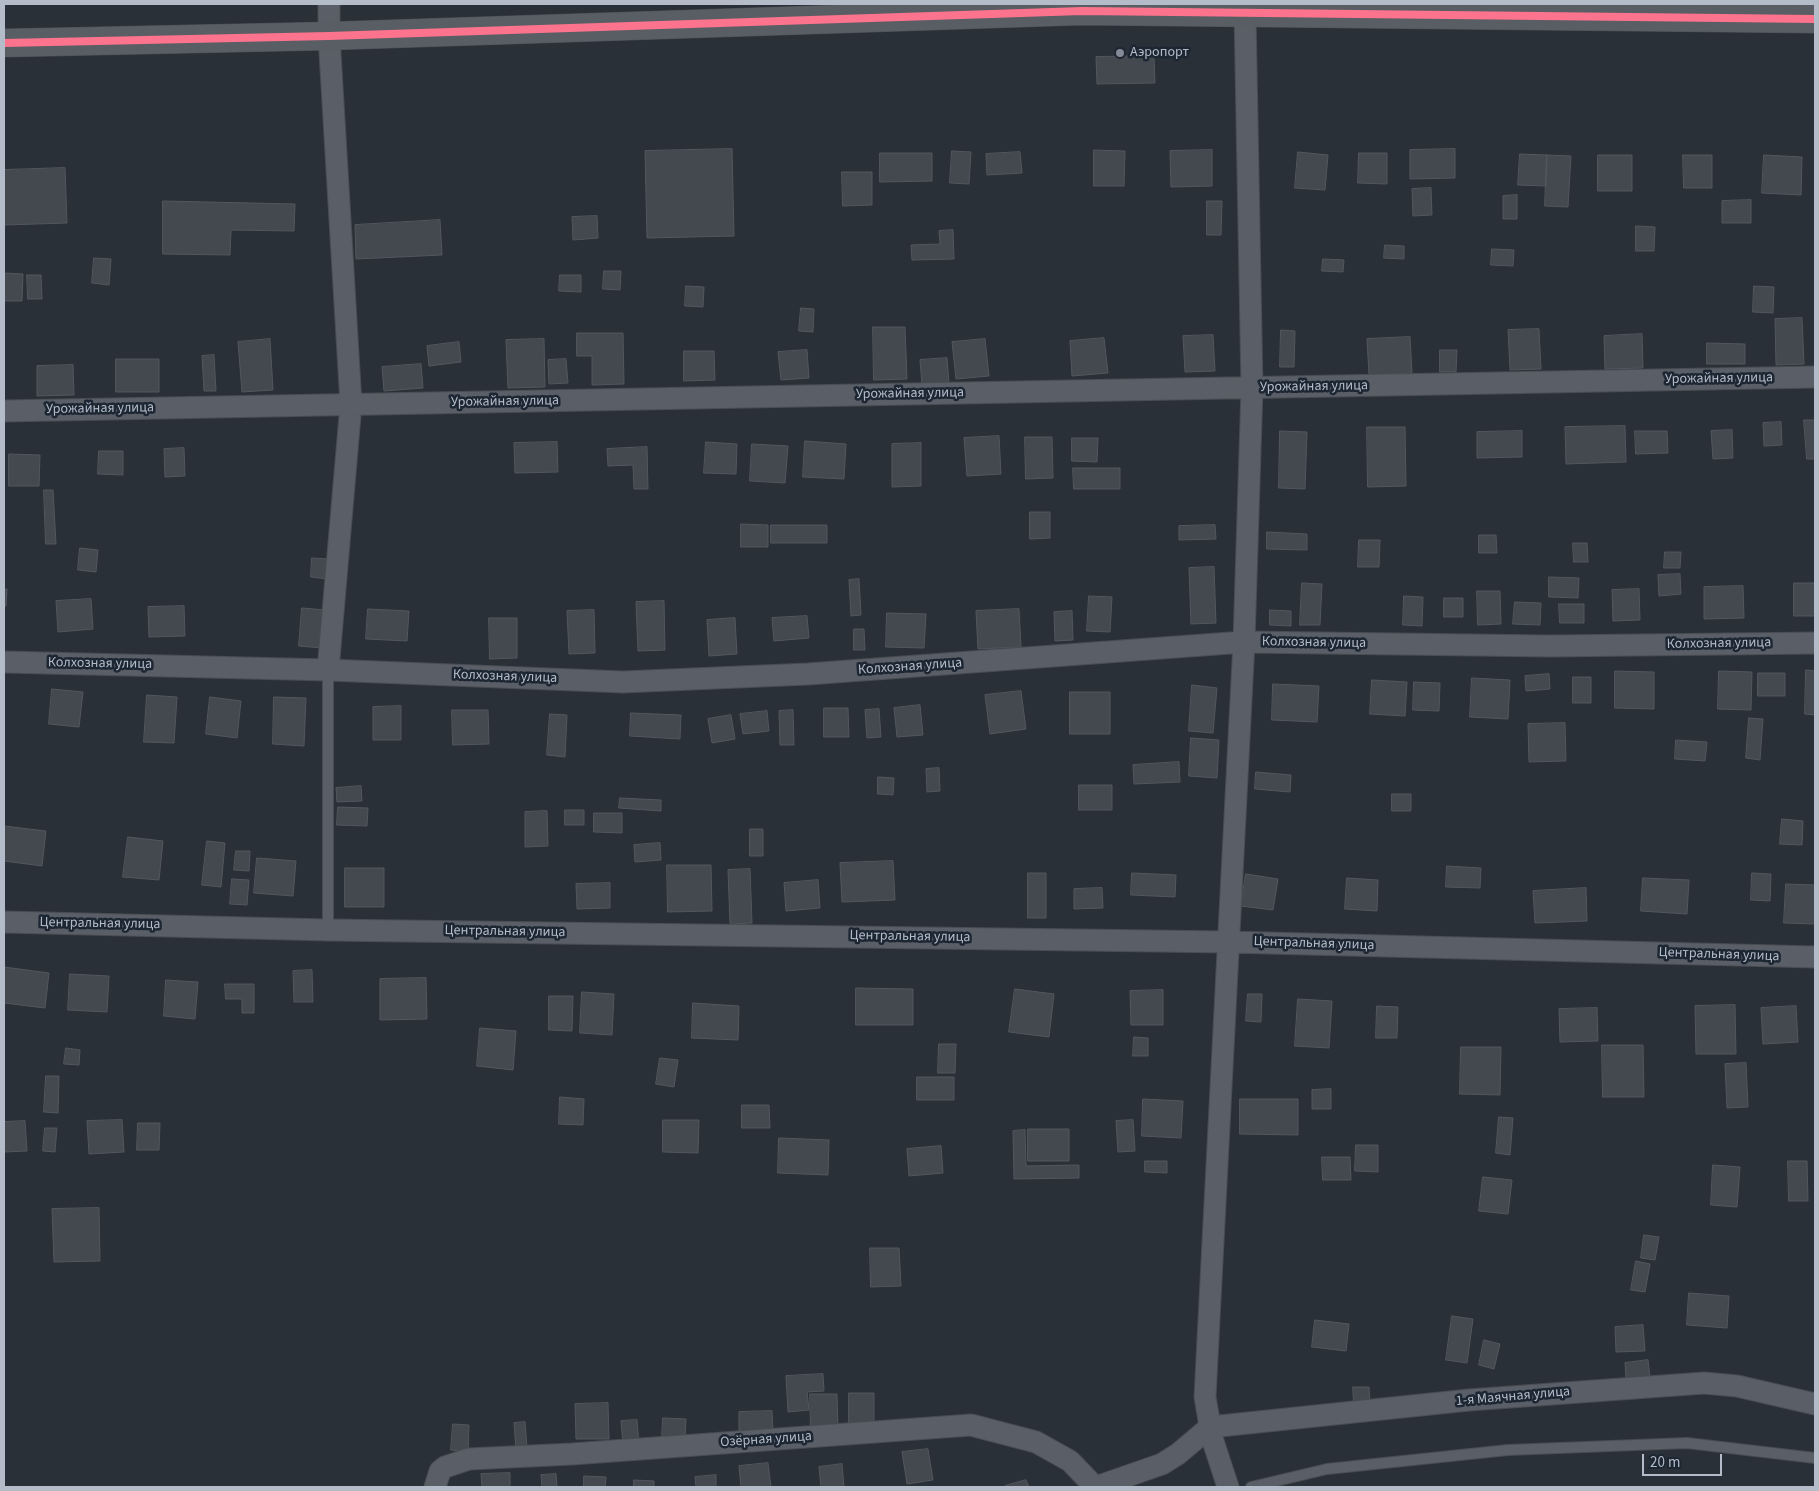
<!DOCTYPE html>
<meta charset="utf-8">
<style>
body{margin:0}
#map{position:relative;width:1819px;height:1491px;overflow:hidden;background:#2a3038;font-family:"Source Sans 3",sans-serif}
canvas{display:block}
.frame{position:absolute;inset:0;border:5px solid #b4bcc9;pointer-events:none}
.scale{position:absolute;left:1642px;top:1454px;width:80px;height:22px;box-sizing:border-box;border:2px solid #b4bcc9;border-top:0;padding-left:6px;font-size:15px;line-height:18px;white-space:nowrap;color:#b4bcc9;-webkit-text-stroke:4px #1d2633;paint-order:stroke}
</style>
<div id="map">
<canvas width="1819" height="1491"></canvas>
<div class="frame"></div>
<div class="scale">20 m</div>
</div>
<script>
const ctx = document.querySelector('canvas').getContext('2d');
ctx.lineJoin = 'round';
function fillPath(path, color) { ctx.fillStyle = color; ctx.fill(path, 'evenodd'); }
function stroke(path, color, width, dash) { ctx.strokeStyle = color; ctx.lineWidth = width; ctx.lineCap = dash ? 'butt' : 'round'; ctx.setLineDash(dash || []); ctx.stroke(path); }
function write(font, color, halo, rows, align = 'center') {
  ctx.font = font + ' "Source Sans 3",sans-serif'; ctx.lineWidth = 5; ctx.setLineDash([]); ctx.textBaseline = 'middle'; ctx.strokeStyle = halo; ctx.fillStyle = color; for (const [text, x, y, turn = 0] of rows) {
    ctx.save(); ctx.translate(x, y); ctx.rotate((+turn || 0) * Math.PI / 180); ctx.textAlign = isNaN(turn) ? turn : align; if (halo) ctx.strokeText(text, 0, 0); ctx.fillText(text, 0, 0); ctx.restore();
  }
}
const building = new Path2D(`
 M 1154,56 L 1155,83 L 1097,84 L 1096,57 Z
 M 732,149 L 734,236 L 647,238 L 645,151 Z
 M 1455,149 L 1455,178 L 1410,179 L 1410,150 Z
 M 1094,150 L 1125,151 L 1124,186 L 1094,186 Z
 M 1212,150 L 1212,186 L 1171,187 L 1170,151 Z
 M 952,151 L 971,152 L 969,184 L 950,183 Z
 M 1020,152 L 1022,173 L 987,175 L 986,154 Z
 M 1298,152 L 1328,155 L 1325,190 L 1295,188 Z
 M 880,153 L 932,153 L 932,181 L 880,182 Z
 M 1359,153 L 1387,153 L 1387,184 L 1358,183 Z
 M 1520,154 L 1547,155 L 1546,186 L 1518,185 Z
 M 1547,155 L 1571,156 L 1568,207 L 1545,206 Z
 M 1598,155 L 1632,155 L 1632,191 L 1598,191 Z
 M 1683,155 L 1712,155 L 1712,188 L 1684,188 Z
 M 1764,155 L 1802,157 L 1801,195 L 1762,193 Z
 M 65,168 L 67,223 L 4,225 L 4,170 Z
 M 842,172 L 872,172 L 872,205 L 843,206 Z
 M 1431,188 L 1432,215 L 1413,216 L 1412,189 Z
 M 1517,195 L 1517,219 L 1503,219 L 1503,196 Z
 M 1751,200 L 1751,223 L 1722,223 L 1722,201 Z
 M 163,201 L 295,204 L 294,231 L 231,230 L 230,255 L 163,254 Z
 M 1207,201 L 1222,201 L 1221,235 L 1207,235 Z
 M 597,216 L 598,238 L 573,240 L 572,217 Z
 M 440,220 L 442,255 L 356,259 L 355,225 Z
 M 1636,226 L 1655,227 L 1654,251 L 1636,251 Z
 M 953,230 L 954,259 L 912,260 L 911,245 L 940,244 L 939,231 Z
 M 1385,245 L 1404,246 L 1404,259 L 1384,258 Z
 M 1492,249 L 1514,250 L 1513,266 L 1491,265 Z
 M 94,258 L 111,259 L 109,285 L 92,283 Z
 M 1323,259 L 1344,260 L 1343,272 L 1322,271 Z
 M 604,271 L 621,271 L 620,290 L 603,289 Z
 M 4,273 L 23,274 L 22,301 L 4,301 Z
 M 27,275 L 41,275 L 42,299 L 28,299 Z
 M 560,275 L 581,275 L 581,292 L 559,291 Z
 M 686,286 L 704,287 L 703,307 L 685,306 Z
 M 1754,286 L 1774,287 L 1773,313 L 1753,312 Z
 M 801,308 L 814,309 L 813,332 L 799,331 Z
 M 1802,318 L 1804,364 L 1776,365 L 1775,319 Z
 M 873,327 L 905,327 L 907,379 L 874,380 Z
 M 1539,329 L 1541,369 L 1510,370 L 1508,330 Z
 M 1281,330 L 1295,331 L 1294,367 L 1280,367 Z
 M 577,333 L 623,333 L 624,384 L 592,385 L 592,356 L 577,356 Z
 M 1642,334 L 1643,368 L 1605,369 L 1604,336 Z
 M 1213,335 L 1215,371 L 1185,372 L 1183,336 Z
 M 1410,337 L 1412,373 L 1369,375 L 1367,339 Z
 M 1104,338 L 1108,373 L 1072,376 L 1070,341 Z
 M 270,339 L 273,390 L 242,392 L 238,342 Z
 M 544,339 L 545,387 L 508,388 L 506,340 Z
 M 985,339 L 989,376 L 956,379 L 952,342 Z
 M 459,342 L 461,362 L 429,366 L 427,346 Z
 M 1707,343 L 1745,344 L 1745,364 L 1707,364 Z
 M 807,350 L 809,378 L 781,380 L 778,352 Z
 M 1440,350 L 1457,350 L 1456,372 L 1440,372 Z
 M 684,351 L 714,351 L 715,380 L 684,381 Z
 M 214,355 L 216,391 L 204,391 L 202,356 Z
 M 947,358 L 949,383 L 922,385 L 920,360 Z
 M 116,359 L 159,359 L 159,392 L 116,392 Z
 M 566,359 L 568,383 L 549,384 L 548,360 Z
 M 421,364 L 423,388 L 384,391 L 382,367 Z
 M 73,365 L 74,395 L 37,396 L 37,366 Z
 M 1804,420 L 1815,420 L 1815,459 L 1807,459 Z
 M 1781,422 L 1782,445 L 1764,446 L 1763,423 Z
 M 1625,426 L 1626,462 L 1566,464 L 1565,427 Z
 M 1367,427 L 1405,427 L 1406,486 L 1368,487 Z
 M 1732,430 L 1733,458 L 1713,459 L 1711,431 Z
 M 1280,431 L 1307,432 L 1305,489 L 1279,488 Z
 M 1522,431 L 1522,457 L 1477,458 L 1477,432 Z
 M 1635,431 L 1667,431 L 1668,453 L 1636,454 Z
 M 999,436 L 1001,474 L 967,476 L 964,438 Z
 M 1025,437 L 1052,437 L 1053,478 L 1026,479 Z
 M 1072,438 L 1098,438 L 1097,462 L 1072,461 Z
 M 805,441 L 846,444 L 844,479 L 803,477 Z
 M 557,442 L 558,472 L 515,473 L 514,443 Z
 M 706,442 L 737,444 L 736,474 L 704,473 Z
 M 921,443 L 921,486 L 892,487 L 892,444 Z
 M 752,444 L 788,446 L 785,483 L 750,481 Z
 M 647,447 L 648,489 L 634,489 L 633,465 L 608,466 L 607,449 Z
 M 184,448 L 185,476 L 165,477 L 164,449 Z
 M 99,451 L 123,451 L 123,475 L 98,474 Z
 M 9,454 L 40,455 L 39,486 L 9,486 Z
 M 1073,468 L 1120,468 L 1120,489 L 1074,489 Z
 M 44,490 L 53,490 L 56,544 L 46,544 Z
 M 1030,512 L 1050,512 L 1050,538 L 1030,539 Z
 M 741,524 L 768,525 L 768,547 L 741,547 Z
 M 771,525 L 827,525 L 827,543 L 771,543 Z
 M 1215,525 L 1216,539 L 1179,540 L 1179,526 Z
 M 1267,532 L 1307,534 L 1307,550 L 1267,549 Z
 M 1479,535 L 1496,535 L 1497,553 L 1479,553 Z
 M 1359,540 L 1380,540 L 1379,567 L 1358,567 Z
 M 1573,543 L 1587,543 L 1588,562 L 1574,562 Z
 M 80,548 L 98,550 L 96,572 L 78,570 Z
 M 1665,552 L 1681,552 L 1680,568 L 1664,568 Z
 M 312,558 L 329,559 L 327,579 L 311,577 Z
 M 1214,567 L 1216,623 L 1191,624 L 1189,568 Z
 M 1680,574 L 1681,594 L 1659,596 L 1658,575 Z
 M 1549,577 L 1579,578 L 1578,598 L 1549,597 Z
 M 859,579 L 861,615 L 851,616 L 849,580 Z
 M 1302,583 L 1322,584 L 1320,625 L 1300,625 Z
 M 1794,583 L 1815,583 L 1815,616 L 1794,616 Z
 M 1743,586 L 1744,618 L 1704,619 L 1704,587 Z
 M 4,589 L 7,589 L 6,606 L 4,606 Z
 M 1639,589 L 1640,620 L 1613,621 L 1612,590 Z
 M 1477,591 L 1500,591 L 1501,624 L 1478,625 Z
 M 1089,596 L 1112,597 L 1110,632 L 1087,631 Z
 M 1404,596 L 1423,597 L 1422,626 L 1403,625 Z
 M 1444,598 L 1463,598 L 1463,617 L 1444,617 Z
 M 91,599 L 93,629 L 58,632 L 56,601 Z
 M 664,601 L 665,650 L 638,651 L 636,602 Z
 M 1515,602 L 1541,603 L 1540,625 L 1513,624 Z
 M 1559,604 L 1584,604 L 1584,623 L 1560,623 Z
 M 184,606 L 185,636 L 149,637 L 148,607 Z
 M 302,608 L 325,610 L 322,648 L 299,646 Z
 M 368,609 L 409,611 L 407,641 L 366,639 Z
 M 1019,609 L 1021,647 L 978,649 L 976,611 Z
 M 594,610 L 595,653 L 569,654 L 567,611 Z
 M 1270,610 L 1291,611 L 1291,626 L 1270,625 Z
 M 1072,611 L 1073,640 L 1055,641 L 1054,612 Z
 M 887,613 L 926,614 L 924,648 L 886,647 Z
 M 807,616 L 809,638 L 774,641 L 772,618 Z
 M 489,618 L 517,618 L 517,658 L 490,659 Z
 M 735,618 L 737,654 L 709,656 L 707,620 Z
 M 854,629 L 864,629 L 865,650 L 854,650 Z
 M 1806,670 L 1815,671 L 1815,715 L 1805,714 Z
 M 1615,671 L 1654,672 L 1654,709 L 1615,708 Z
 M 1719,671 L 1752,672 L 1751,710 L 1718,709 Z
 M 1758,673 L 1785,673 L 1785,696 L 1758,696 Z
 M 1549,674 L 1550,689 L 1526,691 L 1525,676 Z
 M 1573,677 L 1591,677 L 1591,703 L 1573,703 Z
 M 1472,678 L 1510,680 L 1508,719 L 1470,717 Z
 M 1372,680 L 1407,682 L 1405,716 L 1370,714 Z
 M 1414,682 L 1440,683 L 1439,711 L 1413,710 Z
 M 1273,684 L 1319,686 L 1317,722 L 1272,720 Z
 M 1192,685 L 1217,688 L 1213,733 L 1189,731 Z
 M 52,689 L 83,692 L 79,727 L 49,724 Z
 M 1021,691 L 1026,729 L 990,734 L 985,695 Z
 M 1070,692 L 1110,692 L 1110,734 L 1070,734 Z
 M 147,695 L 177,697 L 174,743 L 144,742 Z
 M 210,697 L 241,701 L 237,738 L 206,734 Z
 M 274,697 L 306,698 L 304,746 L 273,744 Z
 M 920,705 L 923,735 L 897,737 L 894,708 Z
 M 401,706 L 401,740 L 373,740 L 373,707 Z
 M 824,708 L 848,708 L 849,737 L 824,737 Z
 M 879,709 L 881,737 L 867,738 L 865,710 Z
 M 452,710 L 488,710 L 489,744 L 453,745 Z
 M 793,710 L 794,745 L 780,745 L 779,711 Z
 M 767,711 L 769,731 L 743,734 L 740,714 Z
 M 631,713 L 681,715 L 680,739 L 630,736 Z
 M 550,714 L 567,715 L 565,757 L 547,755 Z
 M 731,715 L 735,739 L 712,743 L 708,719 Z
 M 1749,718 L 1763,719 L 1760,760 L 1746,758 Z
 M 1565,723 L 1566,761 L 1529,762 L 1528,724 Z
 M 1191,738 L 1219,740 L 1217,778 L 1189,776 Z
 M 1676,740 L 1707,742 L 1705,761 L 1675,759 Z
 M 1179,762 L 1180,782 L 1134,784 L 1133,765 Z
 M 939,768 L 940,791 L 927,792 L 926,769 Z
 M 1256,772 L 1291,775 L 1290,792 L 1255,789 Z
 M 878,777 L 894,778 L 893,795 L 878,794 Z
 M 1079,785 L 1112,785 L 1112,810 L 1079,810 Z
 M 361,786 L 362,801 L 337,802 L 336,788 Z
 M 1392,794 L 1411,794 L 1411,811 L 1392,811 Z
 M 620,798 L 661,800 L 661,811 L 619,808 Z
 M 338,807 L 368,808 L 367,826 L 337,825 Z
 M 565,810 L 584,810 L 584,825 L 565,825 Z
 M 547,811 L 548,846 L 525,847 L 525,812 Z
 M 594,813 L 622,813 L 622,833 L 594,832 Z
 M 1782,819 L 1803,821 L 1802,845 L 1780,844 Z
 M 4,826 L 46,831 L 42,866 L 4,861 Z
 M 750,829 L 763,829 L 763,856 L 750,856 Z
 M 128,837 L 163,841 L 159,880 L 123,877 Z
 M 207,841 L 225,843 L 221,887 L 202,885 Z
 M 660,843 L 661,860 L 635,862 L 634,845 Z
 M 236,851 L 250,851 L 249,871 L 234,870 Z
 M 257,858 L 296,861 L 293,896 L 254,893 Z
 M 893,861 L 895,900 L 842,902 L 840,863 Z
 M 667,865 L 711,865 L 712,911 L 668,912 Z
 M 1447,866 L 1481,868 L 1480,888 L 1446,887 Z
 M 345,868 L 384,868 L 384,907 L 345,907 Z
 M 750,869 L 752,923 L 730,924 L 728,870 Z
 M 1028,873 L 1046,873 L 1046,918 L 1028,918 Z
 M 1132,873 L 1176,875 L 1175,897 L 1131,895 Z
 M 1752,873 L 1771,874 L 1770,901 L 1751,900 Z
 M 1246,874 L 1278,879 L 1273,910 L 1241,906 Z
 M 1347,878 L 1378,880 L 1377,911 L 1345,909 Z
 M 1643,878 L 1689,880 L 1687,914 L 1641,911 Z
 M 232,879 L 249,880 L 247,905 L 230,904 Z
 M 818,880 L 820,908 L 786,911 L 784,883 Z
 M 610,883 L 610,908 L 577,909 L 576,884 Z
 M 1786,884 L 1815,885 L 1815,924 L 1784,923 Z
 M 1102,888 L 1103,908 L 1074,909 L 1074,889 Z
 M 1586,888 L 1587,921 L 1535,923 L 1533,891 Z
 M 4,967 L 49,973 L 45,1008 L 4,1003 Z
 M 312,970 L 313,1002 L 294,1002 L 293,971 Z
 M 70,974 L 109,976 L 107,1012 L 68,1010 Z
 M 426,978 L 427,1019 L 380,1020 L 380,979 Z
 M 166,980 L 198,982 L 195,1019 L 164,1016 Z
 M 225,984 L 254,984 L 254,1013 L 242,1013 L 242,999 L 226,999 Z
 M 856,988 L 913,989 L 913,1025 L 856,1025 Z
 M 1015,989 L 1054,994 L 1049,1037 L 1009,1032 Z
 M 1163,990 L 1163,1025 L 1131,1025 L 1130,991 Z
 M 582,992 L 614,994 L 612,1035 L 580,1033 Z
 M 1248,994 L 1262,994 L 1261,1022 L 1246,1021 Z
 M 549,996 L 573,996 L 572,1031 L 549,1030 Z
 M 1298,999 L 1332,1001 L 1329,1048 L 1295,1046 Z
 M 693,1003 L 739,1006 L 738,1040 L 692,1038 Z
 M 1735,1005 L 1736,1054 L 1696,1054 L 1695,1006 Z
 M 1377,1006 L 1398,1007 L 1397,1038 L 1376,1038 Z
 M 1796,1006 L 1798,1042 L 1763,1044 L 1761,1008 Z
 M 1597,1008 L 1598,1041 L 1560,1042 L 1559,1009 Z
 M 480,1028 L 516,1031 L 513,1070 L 477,1066 Z
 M 1134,1037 L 1148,1038 L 1148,1056 L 1133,1056 Z
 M 939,1044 L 956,1044 L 955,1073 L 938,1073 Z
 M 1602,1045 L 1643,1045 L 1644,1097 L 1603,1097 Z
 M 1461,1047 L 1501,1047 L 1500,1095 L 1460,1094 Z
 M 66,1048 L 80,1050 L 79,1065 L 64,1064 Z
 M 660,1058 L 678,1060 L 674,1087 L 656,1084 Z
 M 1746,1063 L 1748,1107 L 1727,1108 L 1725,1064 Z
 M 46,1076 L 59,1076 L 58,1113 L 44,1112 Z
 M 917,1077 L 954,1077 L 954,1100 L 917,1100 Z
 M 1331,1089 L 1331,1109 L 1312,1109 L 1312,1090 Z
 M 560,1097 L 584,1099 L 583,1125 L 559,1124 Z
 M 1143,1099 L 1183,1101 L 1181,1138 L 1142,1136 Z
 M 1240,1099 L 1298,1099 L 1298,1135 L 1240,1134 Z
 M 742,1105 L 769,1105 L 770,1128 L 742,1128 Z
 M 1499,1117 L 1513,1118 L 1510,1155 L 1496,1153 Z
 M 122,1120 L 124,1152 L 89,1154 L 87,1121 Z
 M 663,1120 L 699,1120 L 698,1153 L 663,1152 Z
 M 1133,1120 L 1135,1151 L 1118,1152 L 1116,1121 Z
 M 25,1121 L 27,1151 L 4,1152 L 4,1122 Z
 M 138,1123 L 160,1123 L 159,1150 L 137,1150 Z
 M 45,1128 L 57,1128 L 55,1152 L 43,1151 Z
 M 1028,1129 L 1069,1129 L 1069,1161 L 1028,1161 Z
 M 1025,1130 L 1026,1166 L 1079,1165 L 1079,1178 L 1014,1179 L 1013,1131 Z
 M 779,1138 L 829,1140 L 828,1175 L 778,1173 Z
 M 1356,1145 L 1378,1145 L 1378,1172 L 1355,1171 Z
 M 941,1146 L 943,1173 L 909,1176 L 907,1149 Z
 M 1322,1157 L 1350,1157 L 1351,1180 L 1323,1180 Z
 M 1145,1161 L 1167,1161 L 1167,1173 L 1145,1172 Z
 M 1788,1161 L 1807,1161 L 1808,1201 L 1789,1201 Z
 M 1713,1165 L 1740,1167 L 1737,1207 L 1711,1205 Z
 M 1483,1177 L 1512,1180 L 1508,1214 L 1479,1211 Z
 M 99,1208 L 100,1261 L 54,1262 L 52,1209 Z
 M 1644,1235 L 1659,1237 L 1655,1260 L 1641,1258 Z
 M 870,1248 L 899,1248 L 901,1286 L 871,1287 Z
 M 1636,1261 L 1650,1264 L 1645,1292 L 1631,1290 Z
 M 1689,1293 L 1729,1296 L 1727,1328 L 1687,1325 Z
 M 1452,1316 L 1473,1319 L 1467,1363 L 1446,1360 Z
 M 1315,1320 L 1349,1324 L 1346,1351 L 1312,1347 Z
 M 1643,1325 L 1645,1351 L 1616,1352 L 1615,1327 Z
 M 1484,1340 L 1500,1344 L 1494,1369 L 1479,1365 Z
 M 1648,1360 L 1650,1377 L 1626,1379 L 1625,1363 Z
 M 823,1374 L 824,1391 L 807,1392 L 809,1410 L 788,1412 L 786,1376 Z
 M 1353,1387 L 1369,1387 L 1370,1403 L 1354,1403 Z
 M 849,1393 L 874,1393 L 874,1427 L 849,1427 Z
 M 810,1394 L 837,1394 L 838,1428 L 811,1428 Z
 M 608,1403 L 609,1439 L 576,1439 L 575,1404 Z
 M 772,1411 L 773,1434 L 739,1435 L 739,1412 Z
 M 663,1418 L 686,1419 L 685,1438 L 662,1437 Z
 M 637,1420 L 639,1444 L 623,1445 L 621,1421 Z
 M 525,1422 L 527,1448 L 516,1449 L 514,1423 Z
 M 453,1424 L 469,1425 L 468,1452 L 451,1450 Z
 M 928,1449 L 933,1480 L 907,1484 L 902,1452 Z
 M 768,1463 L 771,1487 L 741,1487 L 739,1466 Z
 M 842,1464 L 844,1487 L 821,1487 L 819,1467 Z
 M 510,1473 L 510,1487 L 482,1487 L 481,1474 Z
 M 556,1474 L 557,1487 L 542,1487 L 541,1475 Z
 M 716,1475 L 716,1487 L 696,1487 L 695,1477 Z
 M 584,1476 L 606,1477 L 605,1487 L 584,1487 Z
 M 634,1480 L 654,1481 L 654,1487 L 634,1487 Z
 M 1026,1480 L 1029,1487 L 1005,1487 L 1005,1486 Z`);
fillPath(building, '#444950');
stroke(building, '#52575f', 1);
const lane = new Path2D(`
 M 328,930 L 328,670
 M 1251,1487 L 1327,1469 L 1508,1450 L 1687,1443 L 1815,1458`);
const street = new Path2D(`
 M 4,411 L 1815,377
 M 4,662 L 328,670 L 623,682 L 808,674 L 1244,642 L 1550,646 L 1815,643
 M 328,670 L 351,404 L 329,36 L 329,4
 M 4,922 L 328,930 L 1229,942 L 1815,957
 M 435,1487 L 440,1471 L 445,1467 L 469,1459 L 572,1454 L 971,1425 L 1036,1442 L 1070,1461 L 1095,1487
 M 1096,1487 L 1162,1464 L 1178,1454 L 1210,1427 L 1469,1400 L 1704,1383 L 1737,1386 L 1815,1404
 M 1228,1487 L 1212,1438 L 1205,1397 L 1244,642 L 1252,388 L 1245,13`);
const secondary = new Path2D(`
 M 4,43 L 329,36 L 1082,11 L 1815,19`);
stroke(lane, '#484c53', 12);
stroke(street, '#484c53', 23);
stroke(secondary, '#484c53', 29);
stroke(lane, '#5a5e66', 10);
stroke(street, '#5a5e66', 21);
stroke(secondary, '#595d64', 28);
stroke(new Path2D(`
 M 4,43 L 329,36 L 1082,11 L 1815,19`), '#fc738d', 8);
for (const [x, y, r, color] of [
 [1120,53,5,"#848b96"]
]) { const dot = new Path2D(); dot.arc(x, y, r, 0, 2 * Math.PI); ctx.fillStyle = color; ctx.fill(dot); stroke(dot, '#1d2633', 2); }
write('14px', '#b4bcc9', '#1d2633', [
 ["Аэропорт",1130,53]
], 'left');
write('14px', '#b4bcc9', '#1d2633', [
 ["Урожайная улица",1719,379,-1],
 ["Урожайная улица",1314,387,-1],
 ["Урожайная улица",910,394,-1],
 ["Урожайная улица",505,402,-1],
 ["Урожайная улица",100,409,-1],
 ["Колхозная улица",1314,643,1],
 ["Колхозная улица",1719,644,-1],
 ["Колхозная улица",100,664,1],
 ["Колхозная улица",910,667,-4],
 ["Колхозная улица",505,677,2],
 ["Центральная улица",100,924,1],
 ["Центральная улица",505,932,1],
 ["Центральная улица",910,937,1],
 ["Центральная улица",1314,944,2],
 ["Центральная улица",1719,955,2],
 ["1-я Маячная улица",1513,1397,-5],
 ["Озёрная улица",766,1440,-4]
]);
</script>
